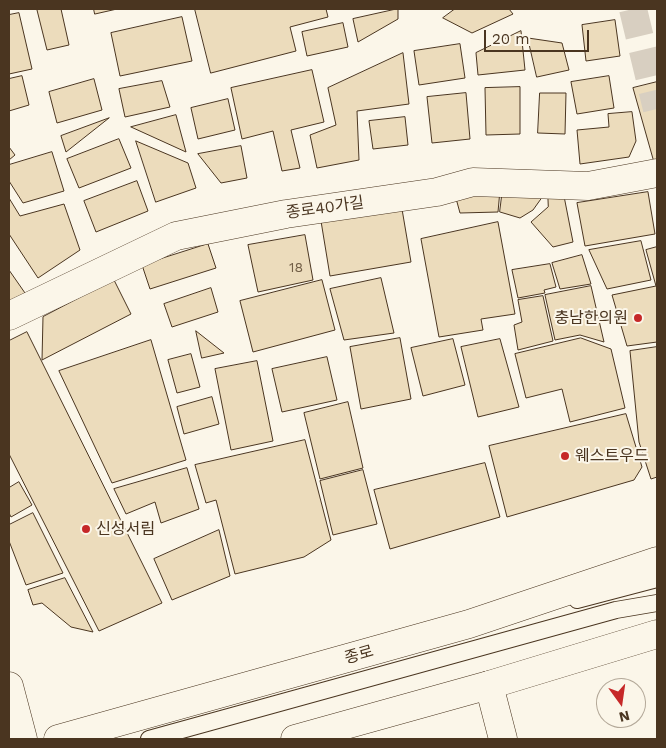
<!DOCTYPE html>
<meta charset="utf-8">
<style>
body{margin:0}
#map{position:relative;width:666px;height:748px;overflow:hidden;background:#fbf6e9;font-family:"Work Sans",sans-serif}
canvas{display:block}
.frame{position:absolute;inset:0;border:10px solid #4a3520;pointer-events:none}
.north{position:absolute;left:596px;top:678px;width:50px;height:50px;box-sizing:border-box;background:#fbf6e9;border:1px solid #b4a999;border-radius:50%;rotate:166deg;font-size:14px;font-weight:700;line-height:20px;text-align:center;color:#4a3520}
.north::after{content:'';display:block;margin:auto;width:18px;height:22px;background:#c62828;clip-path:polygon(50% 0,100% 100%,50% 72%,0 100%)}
.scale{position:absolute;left:484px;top:30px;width:105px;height:22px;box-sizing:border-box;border:2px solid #4a3520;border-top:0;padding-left:6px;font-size:15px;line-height:18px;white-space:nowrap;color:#4a3520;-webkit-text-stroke:4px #fbf6e9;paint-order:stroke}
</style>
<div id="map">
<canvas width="666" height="748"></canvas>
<div class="frame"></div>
<div class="north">N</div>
<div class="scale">20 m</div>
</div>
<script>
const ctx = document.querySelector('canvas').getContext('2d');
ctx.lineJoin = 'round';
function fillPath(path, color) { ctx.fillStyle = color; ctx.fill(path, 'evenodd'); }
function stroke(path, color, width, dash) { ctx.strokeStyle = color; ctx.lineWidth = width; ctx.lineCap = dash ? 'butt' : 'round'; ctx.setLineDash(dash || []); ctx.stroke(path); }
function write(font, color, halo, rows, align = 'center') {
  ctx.font = font + ' "Work Sans","Noto Sans KR",sans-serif'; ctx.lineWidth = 4; ctx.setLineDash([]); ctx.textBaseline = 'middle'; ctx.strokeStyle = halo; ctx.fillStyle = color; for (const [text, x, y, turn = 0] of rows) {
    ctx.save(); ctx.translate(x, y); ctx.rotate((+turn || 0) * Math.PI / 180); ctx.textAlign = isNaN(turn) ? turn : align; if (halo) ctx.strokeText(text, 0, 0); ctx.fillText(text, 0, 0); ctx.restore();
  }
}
const building = new Path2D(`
 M 43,9 L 61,9 L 69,45 L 47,50 L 37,10 Z
 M 94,9 L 117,9 L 95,14 Z
 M 195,9 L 326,9 L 328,17 L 290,27 L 296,51 L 211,73 Z
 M 398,9 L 398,19 L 358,42 L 353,19 Z
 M 455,9 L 509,9 L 513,14 L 472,33 L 443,18 Z
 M 19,13 L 32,69 L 9,74 L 9,15 Z
 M 182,17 L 192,61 L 120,76 L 111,33 Z
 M 615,20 L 620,56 L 586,61 L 582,25 Z
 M 343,23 L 348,47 L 307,56 L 302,32 Z
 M 521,31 L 525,70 L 478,75 L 476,53 Z
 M 528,38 L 562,43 L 569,70 L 537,77 Z
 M 460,44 L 465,78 L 419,85 L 414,51 Z
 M 403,53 L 409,104 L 357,111 L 359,160 L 317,168 L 310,135 L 336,125 L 328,88 Z
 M 312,70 L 324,122 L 291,130 L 300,168 L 282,171 L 273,131 L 242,139 L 231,88 Z
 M 22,76 L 29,105 L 9,111 L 9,79 Z
 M 609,76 L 614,108 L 577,114 L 571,82 Z
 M 94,79 L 102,110 L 57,123 L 49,92 Z
 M 162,81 L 170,107 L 125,117 L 119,89 Z
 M 657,82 L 657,173 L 633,88 Z
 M 520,87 L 520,134 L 486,135 L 485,88 Z
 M 466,93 L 470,139 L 432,143 L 427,97 Z
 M 540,93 L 566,93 L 565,134 L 538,133 Z
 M 228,99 L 235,130 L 198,139 L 191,108 Z
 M 632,112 L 636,141 L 629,157 L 580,164 L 577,130 L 609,127 L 608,114 Z
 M 176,115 L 186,152 L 131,127 Z
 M 405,117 L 408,145 L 373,149 L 369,121 Z
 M 109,118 L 66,152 L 61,136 Z
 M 119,139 L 131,168 L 79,188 L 67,159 Z
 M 136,141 L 188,163 L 196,188 L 156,202 Z
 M 241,146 L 247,178 L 221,183 L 198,154 Z
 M 9,147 L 15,155 L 9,160 Z
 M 52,152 L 64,191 L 23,203 L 9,181 L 9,165 Z
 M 137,181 L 148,211 L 96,232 L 84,201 Z
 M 503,188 L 543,196 L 533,210 L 520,218 L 500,212 Z
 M 500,190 L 498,212 L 460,213 L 454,191 Z
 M 548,190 L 563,191 L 573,242 L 553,247 L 531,222 L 548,207 Z
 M 648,192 L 655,234 L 585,246 L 577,203 Z
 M 9,198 L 20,216 L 64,204 L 80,250 L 38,278 L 9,234 Z
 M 402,209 L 411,262 L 330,276 L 321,221 Z
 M 498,222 L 515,314 L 481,319 L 483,330 L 439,337 L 421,239 Z
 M 305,235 L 313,280 L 258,292 L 248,245 Z
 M 641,241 L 651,280 L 607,289 L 589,250 Z
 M 208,244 L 216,268 L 150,289 L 142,265 Z
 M 657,247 L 657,342 L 627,346 L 612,295 L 656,286 L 646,250 Z
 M 582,255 L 591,284 L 560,289 L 552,263 Z
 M 550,264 L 556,287 L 544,290 L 545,293 L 518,298 L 512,270 Z
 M 9,270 L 25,293 L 9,304 Z
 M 381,278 L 394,333 L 344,340 L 330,289 Z
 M 114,280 L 131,314 L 42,360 L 43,317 Z
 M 322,280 L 335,330 L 253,352 L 240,301 Z
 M 591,286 L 604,342 L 580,335 L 555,340 L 545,295 Z
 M 211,288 L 218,312 L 172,327 L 164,304 Z
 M 543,296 L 553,341 L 518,350 L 514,325 L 522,322 L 518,300 Z
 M 196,331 L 224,353 L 202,358 Z
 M 27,332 L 162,603 L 99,631 L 9,454 L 9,341 Z
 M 400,338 L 411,399 L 361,409 L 350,347 Z
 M 581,338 L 611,349 L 625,408 L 570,422 L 562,389 L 526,398 L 515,354 Z
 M 453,339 L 465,385 L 423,396 L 411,348 Z
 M 500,339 L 519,407 L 478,417 L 461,347 Z
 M 151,340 L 186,460 L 112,483 L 59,371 Z
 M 657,347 L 657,477 L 651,479 L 639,442 L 630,351 Z
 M 191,354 L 200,387 L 177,393 L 168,360 Z
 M 327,357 L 337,400 L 282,412 L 272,369 Z
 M 257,361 L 273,441 L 231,450 L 215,369 Z
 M 212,397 L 219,424 L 184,434 L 177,407 Z
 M 348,402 L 363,468 L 320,479 L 304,413 Z
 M 626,414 L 642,467 L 634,480 L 507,517 L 489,446 Z
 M 305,440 L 331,540 L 304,557 L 235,574 L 216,500 L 206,503 L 195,465 Z
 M 485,463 L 500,517 L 390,549 L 374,490 Z
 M 187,468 L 199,509 L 161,523 L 155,502 L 126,514 L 114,489 Z
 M 363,470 L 377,524 L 333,535 L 320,481 Z
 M 19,482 L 32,505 L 11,517 L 9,513 L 9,488 Z
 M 33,513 L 63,573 L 26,585 L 9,541 L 9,525 Z
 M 219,530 L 230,576 L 172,600 L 154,559 Z
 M 65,578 L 93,632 L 71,627 L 42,603 L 33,605 L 28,590 Z`);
fillPath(building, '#ecdcbc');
stroke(building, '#4a3520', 1);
stroke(new Path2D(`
 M 633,9 L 657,109`), '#d8cfc1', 28, [28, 14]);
const lane = new Path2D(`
 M 577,600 L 657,579
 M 149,739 L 616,610 L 657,603`);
const street = new Path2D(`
 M 9,316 L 176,236 L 286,214 L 437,192 L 473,182 L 588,186 L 657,173
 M 489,685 L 503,739
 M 9,686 L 23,739`);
const primary = new Path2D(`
 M 58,739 L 469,624 L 657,561
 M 295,739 L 489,685 L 657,634`);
stroke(lane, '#4a3520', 18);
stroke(street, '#4a3520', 29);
stroke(primary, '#4a3520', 29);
stroke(lane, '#fbf6e9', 16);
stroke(street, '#fbf6e9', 28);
stroke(primary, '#fbf6e9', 28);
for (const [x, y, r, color] of [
 [638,318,5,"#c62828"],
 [565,456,5,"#c62828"],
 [86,529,5,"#c62828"]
]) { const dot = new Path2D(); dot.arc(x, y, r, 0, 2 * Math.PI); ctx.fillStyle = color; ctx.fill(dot); stroke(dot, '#fbf6e9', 2); }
write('14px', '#725f47', null, [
 ["18",296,268]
]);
write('16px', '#4a3520', '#fbf6e9', [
 ["종로40가길",325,208,-8],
 ["종로",359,655,-16]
]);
write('16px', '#4a3520', '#fbf6e9', [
 ["충남한의원",628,318,"right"],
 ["웨스트우드",575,456],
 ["신성서림",96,529]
], 'left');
</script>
